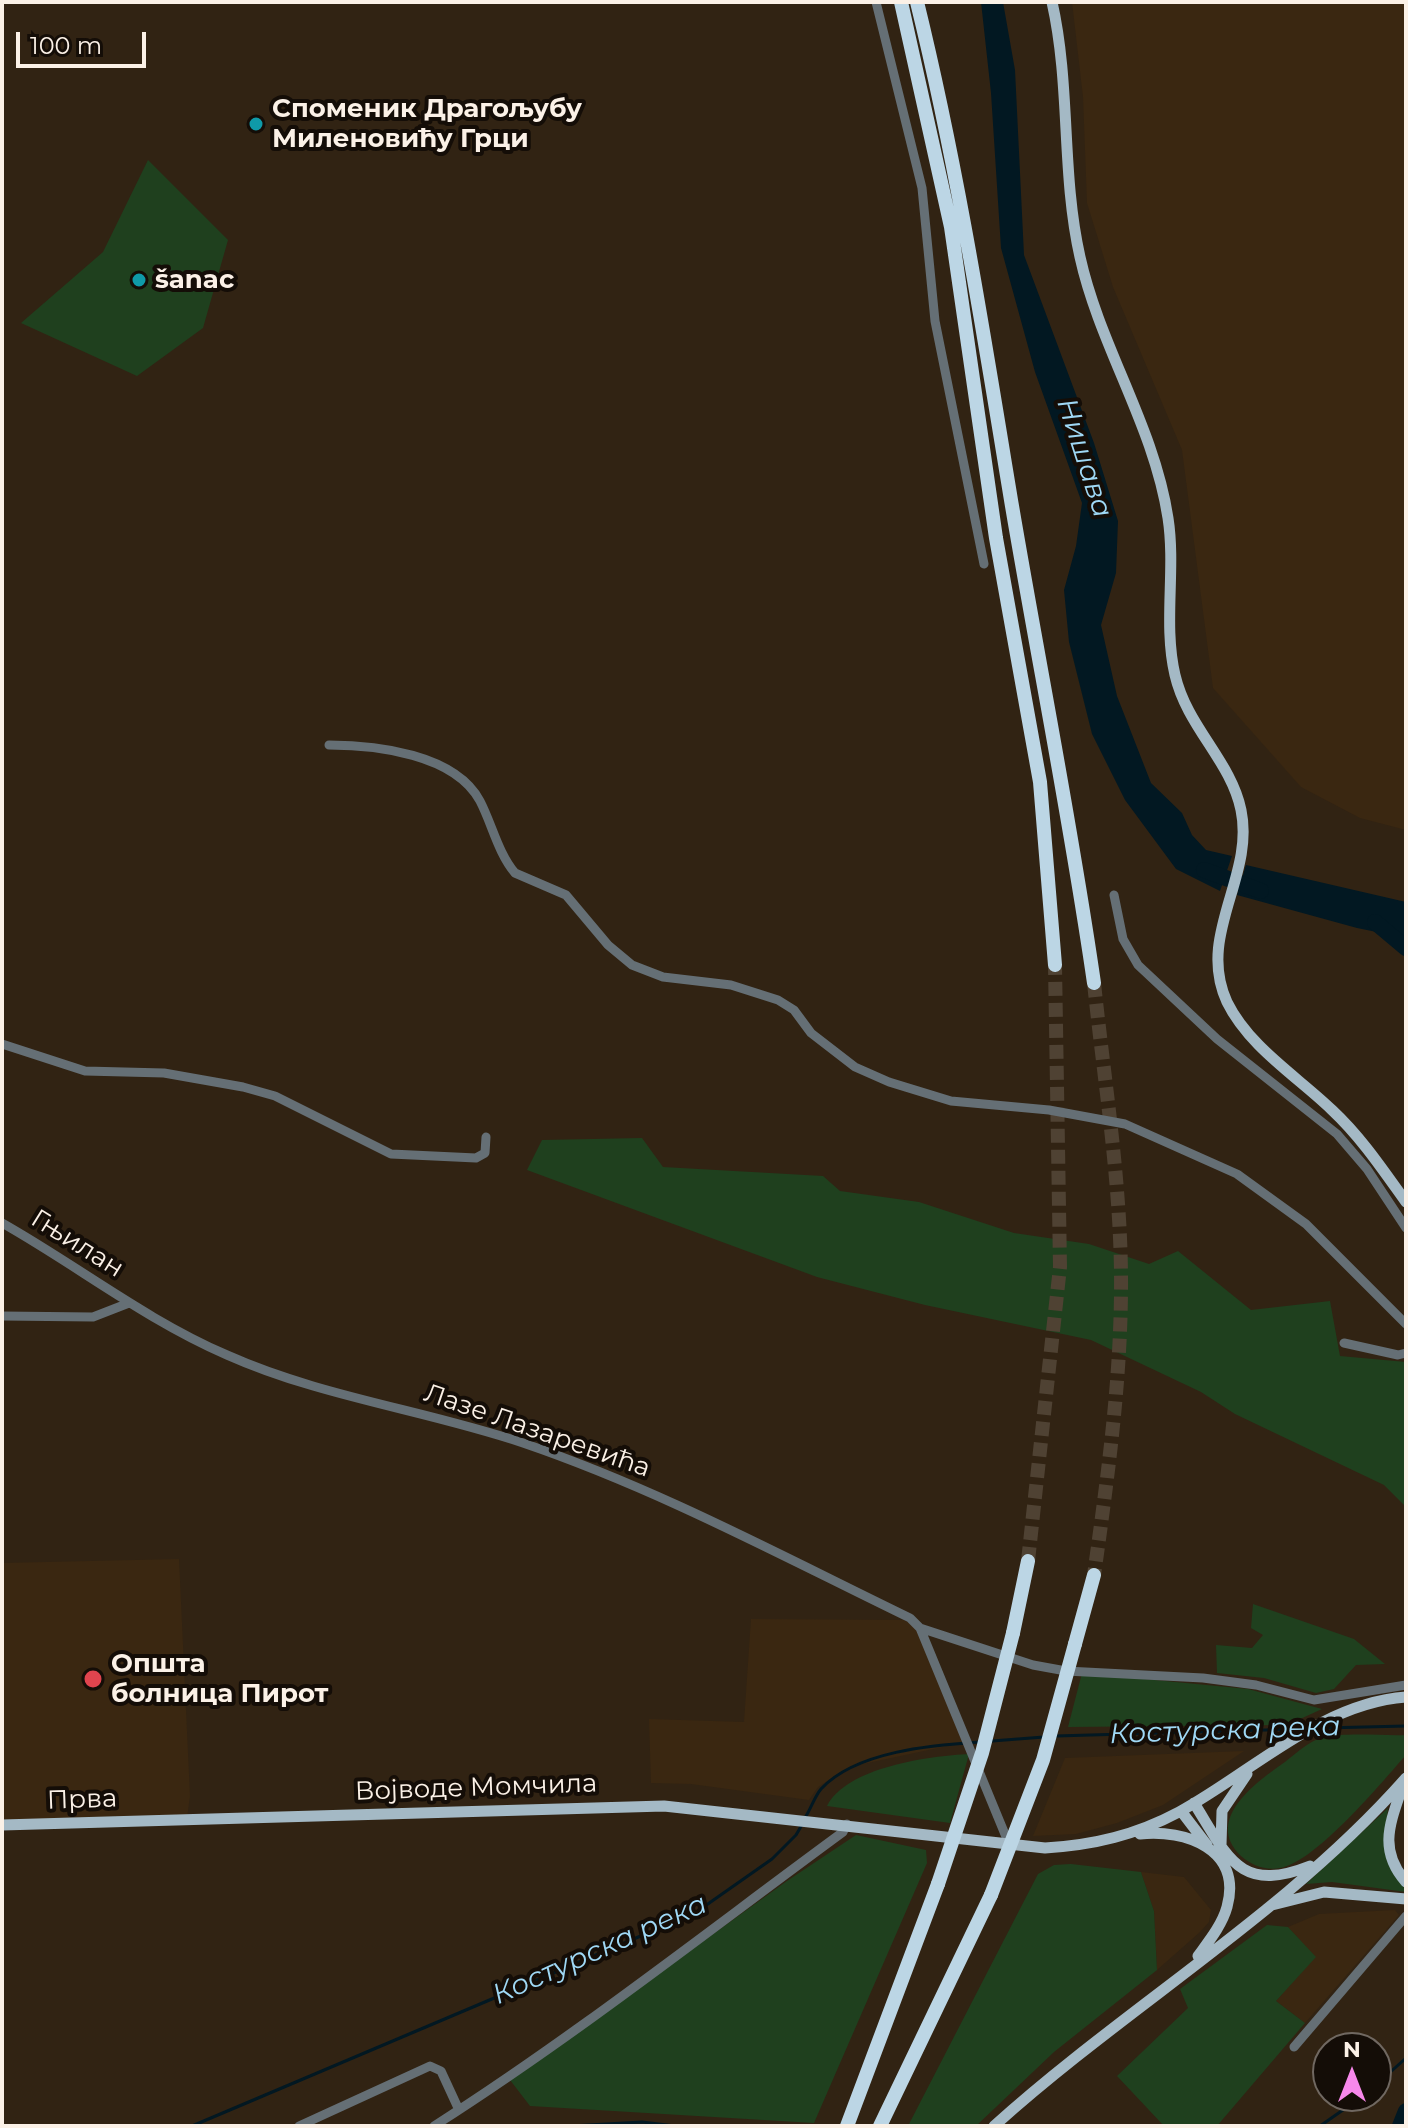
<!DOCTYPE html>
<meta charset="utf-8">
<style>
body{margin:0}
#map{position:relative;width:1408px;height:2128px;overflow:hidden;background:#312313;font-family:Montserrat,sans-serif}
canvas{display:block}
.frame{position:absolute;inset:0;border:4px solid #fbf1e7;pointer-events:none}
.north{position:absolute;left:1312px;top:2032px;width:80px;height:80px;box-sizing:border-box;background:#140d07;border:2px solid #706861;border-radius:50%;rotate:0deg;font-size:22px;font-weight:700;line-height:32px;text-align:center;color:#fbf1e7}
.north::after{content:'';display:block;margin:auto;width:28px;height:36px;background:#f788eb;clip-path:polygon(50% 0,100% 100%,50% 72%,0 100%)}
.scale{position:absolute;left:16px;top:32px;width:130px;height:36px;box-sizing:border-box;border:4px solid #fbf1e7;border-top:0;padding-left:10px;font-size:24px;line-height:28px;white-space:nowrap;color:#fbf1e7;-webkit-text-stroke:6px #140d07;paint-order:stroke}
</style>
<div id="map">
<canvas width="1408" height="2128"></canvas>
<div class="frame"></div>
<div class="north">N</div>
<div class="scale">100 m</div>
</div>
<script>
const ctx = document.querySelector('canvas').getContext('2d');
ctx.lineJoin = 'round';
function fillPath(path, color) { ctx.fillStyle = color; ctx.fill(path, 'evenodd'); }
function stroke(path, color, width, dash) { ctx.strokeStyle = color; ctx.lineWidth = width; ctx.lineCap = dash ? 'butt' : 'round'; ctx.setLineDash(dash || []); ctx.stroke(path); }
function write(font, color, halo, rows, align = 'center') {
  ctx.font = font + ' Montserrat,sans-serif'; ctx.lineWidth = 8; ctx.setLineDash([]); ctx.textBaseline = 'middle'; ctx.strokeStyle = halo; ctx.fillStyle = color; for (const [text, x, y, turn = 0] of rows) {
    ctx.save(); ctx.translate(x, y); ctx.rotate((+turn || 0) * Math.PI / 180); ctx.textAlign = isNaN(turn) ? turn : align; if (halo) ctx.strokeText(text, 0, 0); ctx.fillText(text, 0, 0); ctx.restore();
  }
}
fillPath(new Path2D(`
 M 1072,2 L 1406,2 L 1406,830 L 1360,818 L 1301,787 L 1213,688 L 1182,450 L 1113,287 L 1087,203 L 1083,97 Z
 M 179,1559 L 190,1796 L 187,1818 L 2,1823 L 2,1563 Z
 M 751,1619 L 904,1620 L 909,1623 L 917,1629 L 966,1742 L 849,1767 L 818,1787 L 809,1800 L 691,1784 L 651,1783 L 649,1719 L 744,1722 Z
 M 1244,1751 L 1163,1805 L 1117,1823 L 1076,1834 L 1033,1836 L 1065,1758 Z
 M 1141,1872 L 1184,1877 L 1211,1910 L 1209,1922 L 1200,1932 L 1157,1970 L 1154,1911 Z
 M 1395,1910 L 1399,1915 L 1305,2023 L 1276,2001 L 1315,1957 L 1288,1927 L 1319,1914 Z`), '#3a2711');
fillPath(new Path2D(`
 M 148,160 L 228,240 L 203,328 L 137,376 L 21,323 L 103,252 Z
 M 642,1138 L 663,1167 L 823,1176 L 840,1191 L 919,1202 L 1014,1233 L 1089,1244 L 1149,1264 L 1178,1251 L 1251,1310 L 1330,1301 L 1340,1356 L 1406,1362 L 1406,1507 L 1384,1485 L 1235,1414 L 1201,1392 L 1091,1340 L 925,1305 L 817,1277 L 527,1170 L 542,1140 Z
 M 1253,1604 L 1354,1639 L 1385,1664 L 1356,1665 L 1334,1689 L 1316,1693 L 1264,1678 L 1217,1673 L 1216,1645 L 1252,1648 L 1263,1635 L 1251,1628 Z
 M 1082,1673 L 1248,1689 L 1322,1709 L 1287,1725 L 1068,1727 Z
 M 1406,1735 L 1406,1755 C 1381,1783 1316,1862 1280,1868 C 1266,1871 1251,1865 1241,1856 C 1203,1819 1258,1781 1285,1762 C 1295,1754 1308,1742 1321,1738 C 1343,1732 1382,1736 1406,1735 Z
 M 969,1754 L 950,1823 L 827,1806 C 847,1767 929,1756 969,1754 Z
 M 1388,1808 L 1384,1846 L 1406,1892 L 1332,1882 L 1306,1884 Z
 M 856,1835 L 926,1850 L 927,1863 L 814,2123 L 530,2106 L 510,2080 L 787,1881 Z
 M 1071,1864 L 1141,1872 L 1154,1911 L 1157,1970 L 1054,2052 L 976,2126 L 908,2126 L 1038,1874 L 1054,1865 Z
 M 1267,1925 L 1288,1927 L 1316,1957 L 1276,2001 L 1305,2023 L 1217,2126 L 1164,2126 L 1117,2076 L 1188,2008 L 1180,1989 Z`), '#1f401e');
fillPath(new Path2D(`
 M 981,2 L 1003,2 L 1015,70 L 1024,255 L 1094,443 L 1118,521 L 1116,573 L 1101,625 L 1117,696 L 1151,783 L 1182,813 L 1192,835 L 1206,850 L 1232,856 L 1220,891 L 1176,869 L 1125,800 L 1092,734 L 1069,642 L 1064,590 L 1076,546 L 1082,503 L 1035,372 L 1001,248 L 991,93 Z
 M 1246,865 L 1406,902 L 1406,938 L 1357,928 L 1237,895 Z`), '#021822');
stroke(new Path2D(`
 M 1323,1728 L 1406,1726
 M 1056,1736 L 1300,1729
 M 992,1741 L 1044,1737
 M 806,1816 C 811,1808 815,1796 821,1789 C 856,1751 933,1745 980,1742
 M 1376,2085 L 1406,2058
 M 192,2126 L 695,1913 L 772,1859 L 796,1835 L 803,1823
 M 571,2126 L 642,2122 L 675,2126
 M 1320,2126 L 1363,2096`), '#021822', 3);
stroke(new Path2D(`
 M 1204,870 L 1261,891
 M 1375,922 L 1406,948
 M 1400,2126 L 1406,2111`), '#021822', 16);
stroke(new Path2D(`
 M 1094,983 C 1104,1079 1120,1176 1121,1273 C 1122,1374 1108,1475 1094,1575
 M 1028,1561 L 1060,1267 L 1055,965`), '#4f4233', 14, [14, 7]);
stroke(new Path2D(`
 M 876,2 L 922,188 L 935,321 L 984,564
 M 329,745 C 376,745 455,754 480,801 C 492,824 498,853 515,873 L 566,895 L 608,945 L 632,965 L 663,977 L 731,985 L 778,1000 L 794,1010 L 811,1033 L 855,1067 L 889,1082 L 951,1101 L 1049,1110 L 1125,1124 L 1237,1174 L 1306,1224 L 1406,1324
 M 1114,895 L 1123,939 L 1138,965 L 1217,1039 L 1337,1134 L 1367,1169 L 1406,1228
 M 2,1044 L 85,1071 L 164,1073 L 243,1087 L 275,1096 L 391,1154 L 476,1158 L 485,1153 L 486,1137
 M 2,1223 C 78,1266 146,1320 227,1355 C 321,1397 425,1410 523,1443 C 658,1489 782,1556 910,1618 L 920,1628 L 1009,1844
 M 2,1316 L 93,1317 L 129,1303
 M 1344,1343 L 1398,1355 L 1406,1353
 M 920,1628 L 1033,1665 L 1066,1671 L 1203,1678 L 1256,1685 L 1314,1700 L 1406,1685
 M 1294,2047 L 1406,1916
 M 299,2126 L 430,2066 L 441,2071 L 459,2110
 M 434,2126 C 575,2036 708,1931 843,1832 L 847,1824`), '#656f75', 9);
stroke(new Path2D(`
 M 1052,2 C 1071,86 1061,173 1080,257 C 1100,347 1154,426 1168,518 C 1176,570 1163,624 1175,675 C 1187,727 1231,761 1241,810 C 1255,877 1196,935 1227,1002 C 1249,1047 1298,1077 1332,1110 C 1361,1137 1383,1170 1406,1202
 M 1403,1785 C 1391,1821 1377,1849 1406,1882
 M 1194,1803 C 1228,1857 1239,1894 1310,1866
 M 1181,1811 L 1207,1845
 M 2,1825 L 664,1806 L 1045,1848 C 1094,1845 1136,1835 1179,1812 C 1251,1773 1321,1703 1406,1697
 M 1140,1834 C 1185,1829 1243,1849 1227,1907 C 1222,1925 1209,1941 1198,1956
 M 1221,1845 L 1222,1811 L 1247,1774
 M 1272,1905 L 1324,1892 L 1406,1899
 M 994,2126 C 1127,2006 1287,1913 1406,1778`), '#a4b9c5', 11);
stroke(new Path2D(`
 M 901,2 L 951,227 L 996,538 L 1040,782 L 1055,965
 M 917,2 C 958,169 984,337 1012,506 C 1039,665 1071,823 1094,983
 M 1013,1633 L 1028,1561
 M 1075,1644 L 1094,1575
 M 847,2126 L 938,1884
 M 880,2126 L 991,1895`), '#bcd6e5', 14);
stroke(new Path2D(`
 M 938,1884 L 982,1753 L 1013,1633
 M 991,1895 L 1043,1760 L 1075,1644`), '#bcd6e5', 14);
for (const [x, y, r, color] of [
 [256,124,8,"#0f9aa8"],
 [139,280,8,"#0f9aa8"],
 [93,1679,10,"#e0444e"]
]) { const dot = new Path2D(); dot.arc(x, y, r, 0, 2 * Math.PI); ctx.fillStyle = color; ctx.fill(dot); stroke(dot, '#140d07', 3); }
write('bold 26px', '#fbf1e7', '#140d07', [
 ["Споменик Драгољубу",272,109],
 ["Миленовићу Грци",272,139],
 ["šanac",155,280],
 ["Општа",111,1664],
 ["болница Пирот",111,1694]
], 'left');
write('26px', '#fbf1e7', '#140d07', [
 ["Гњилан",77,1244,32],
 ["Лазе Лазаревића",537,1431,19],
 ["Војводе Момчила",476,1788,-2],
 ["Прва",82,1800,-2]
]);
write('italic 28px', '#9fd8f5', '#140d07', [
 ["Нишава",1084,458,72],
 ["Костурска река",1225,1731,-2],
 ["Костурска река",600,1950,-24]
]);
</script>
